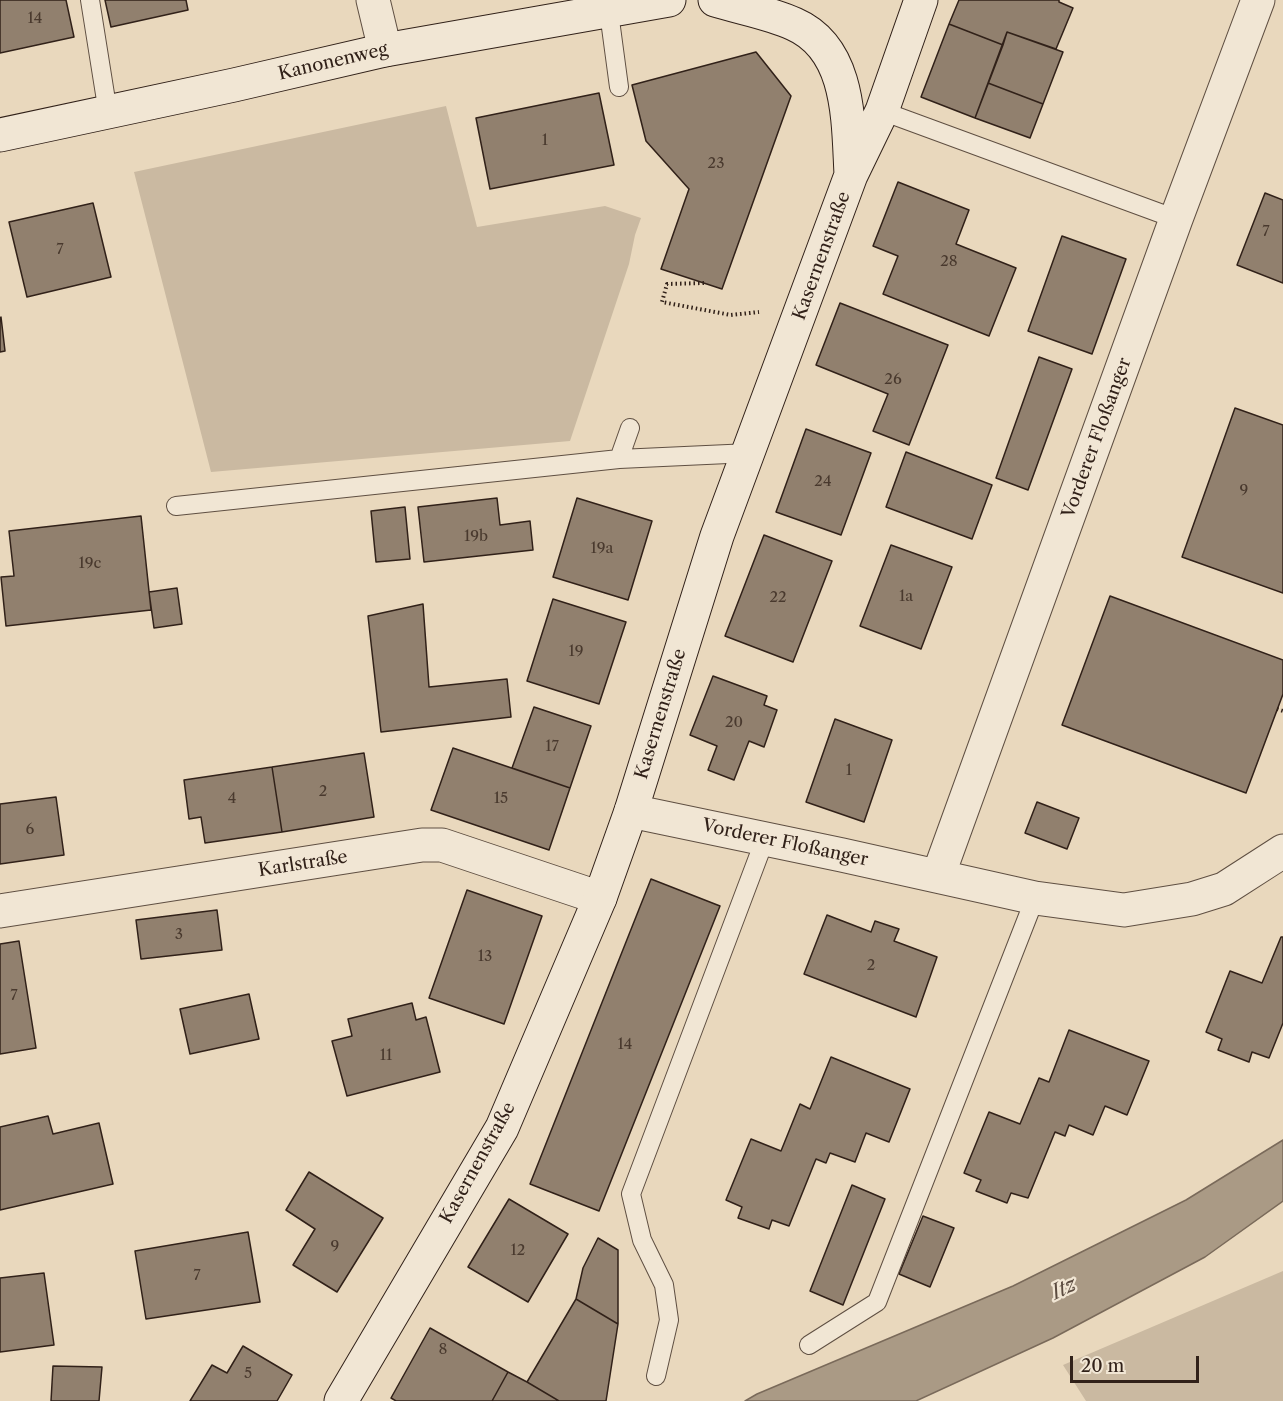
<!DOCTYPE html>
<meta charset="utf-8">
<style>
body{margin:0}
#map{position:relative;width:1283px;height:1401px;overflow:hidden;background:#e9d8bd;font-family:"Libre Caslon Text",serif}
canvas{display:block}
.scale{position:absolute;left:1070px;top:1356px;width:129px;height:27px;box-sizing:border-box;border:3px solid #312119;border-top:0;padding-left:8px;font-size:18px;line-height:21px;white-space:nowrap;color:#312119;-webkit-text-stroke:4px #f1e6d4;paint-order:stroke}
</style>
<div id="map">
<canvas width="1283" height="1401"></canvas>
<div class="scale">20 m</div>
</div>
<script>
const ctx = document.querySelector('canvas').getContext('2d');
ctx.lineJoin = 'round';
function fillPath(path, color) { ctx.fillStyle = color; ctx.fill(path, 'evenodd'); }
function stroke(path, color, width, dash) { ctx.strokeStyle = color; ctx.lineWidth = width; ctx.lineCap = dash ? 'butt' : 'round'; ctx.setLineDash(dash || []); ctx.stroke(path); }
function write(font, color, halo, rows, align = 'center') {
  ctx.font = font + ' "Libre Caslon Text",serif'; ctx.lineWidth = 4.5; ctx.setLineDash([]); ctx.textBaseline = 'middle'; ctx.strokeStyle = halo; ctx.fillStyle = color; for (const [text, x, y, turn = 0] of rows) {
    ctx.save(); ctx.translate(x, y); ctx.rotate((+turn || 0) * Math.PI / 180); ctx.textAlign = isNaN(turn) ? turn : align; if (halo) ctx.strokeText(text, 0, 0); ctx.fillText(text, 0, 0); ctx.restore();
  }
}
fillPath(new Path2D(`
 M 446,106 L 477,227 L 605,206 L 641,218 L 635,235 L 629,264 L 570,441 L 211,472 L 134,172 Z
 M 1283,1271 L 1283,1401 L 1086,1401 L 1063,1365 Z`), '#cab9a1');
const water = new Path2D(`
 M 1283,1140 L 1283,1201 L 1205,1257 L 1053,1338 L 916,1401 L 745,1401 L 757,1394 L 1013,1286 L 1186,1200 Z`);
fillPath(water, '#aa9a85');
stroke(water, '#7a6a5a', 1.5);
const building = new Path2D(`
 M 0,0 L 66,0 L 74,37 L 0,53 Z
 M 105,0 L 186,0 L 188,10 L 111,27 Z
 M 959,0 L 1059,0 L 1059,2 L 1073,8 L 1056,49 L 1007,32 L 1003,45 L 949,24 Z
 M 949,24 L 1003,45 L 975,118 L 921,97 Z
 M 1007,32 L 1063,52 L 1043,104 L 988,83 Z
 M 756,52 L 791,96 L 722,289 L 661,269 L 689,189 L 646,141 L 632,85 Z
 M 988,83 L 1043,104 L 1030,138 L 975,118 Z
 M 599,93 L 614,165 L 490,189 L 476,118 Z
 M 898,182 L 969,210 L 956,244 L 1016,268 L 989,336 L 883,294 L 898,256 L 873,246 Z
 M 1265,193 L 1283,200 L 1283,283 L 1237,265 Z
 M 93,203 L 111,277 L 27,297 L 9,222 Z
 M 1062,236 L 1126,259 L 1092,354 L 1028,331 Z
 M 840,303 L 948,345 L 909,445 L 873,431 L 888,394 L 816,365 Z
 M 1,317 L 5,351 L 0,352 L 0,318 Z
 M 1039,357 L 1072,369 L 1028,490 L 996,478 Z
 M 1235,408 L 1283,425 L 1283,593 L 1182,557 Z
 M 806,429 L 871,453 L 841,535 L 776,512 Z
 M 906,452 L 992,485 L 972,539 L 886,507 Z
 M 497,498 L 500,525 L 530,521 L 533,550 L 424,562 L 418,507 Z
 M 577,498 L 652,521 L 628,600 L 553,577 Z
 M 405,507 L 410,559 L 376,562 L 371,511 Z
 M 141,516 L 151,610 L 6,626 L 1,577 L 14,576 L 9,531 Z
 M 764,535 L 832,561 L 793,662 L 725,636 Z
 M 891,545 L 952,567 L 921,649 L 860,626 Z
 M 177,588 L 182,624 L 154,628 L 149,592 Z
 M 1110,596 L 1283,660 L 1283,694 L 1246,793 L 1062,725 Z
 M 553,599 L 626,622 L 599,704 L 527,681 Z
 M 423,604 L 429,687 L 507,679 L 511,717 L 381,732 L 368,616 Z
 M 713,676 L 767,696 L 764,705 L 777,710 L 764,747 L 749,741 L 734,780 L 708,770 L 717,746 L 690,735 Z
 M 534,707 L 591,726 L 570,788 L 512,768 Z
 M 835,719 L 892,740 L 864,822 L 806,802 Z
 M 453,748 L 570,788 L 549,850 L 431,810 Z
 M 364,753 L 374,817 L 282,832 L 272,767 Z
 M 272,767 L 282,832 L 205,843 L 201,817 L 189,819 L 184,780 Z
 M 56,797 L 64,855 L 0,864 L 0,804 Z
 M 1037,802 L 1079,818 L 1067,849 L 1025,833 Z
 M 651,879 L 720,906 L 599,1211 L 530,1184 Z
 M 467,890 L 542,916 L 504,1024 L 429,998 Z
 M 217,910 L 222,950 L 141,959 L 136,920 Z
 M 827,915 L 871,932 L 875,921 L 899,929 L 894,941 L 937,957 L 916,1017 L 804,974 Z
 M 1281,937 L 1283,937 L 1283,1023 L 1269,1058 L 1252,1052 L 1249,1062 L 1218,1050 L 1222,1039 L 1206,1032 L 1230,971 L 1262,983 Z
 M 19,941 L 36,1048 L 0,1054 L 0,944 Z
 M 249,994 L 259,1039 L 190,1054 L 180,1009 Z
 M 412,1003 L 416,1020 L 426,1017 L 440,1072 L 347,1096 L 332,1041 L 352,1036 L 348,1019 Z
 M 1069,1030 L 1149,1061 L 1127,1115 L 1105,1106 L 1093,1135 L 1069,1125 L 1065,1136 L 1055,1132 L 1028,1198 L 1011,1193 L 1007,1203 L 976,1191 L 981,1180 L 964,1173 L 989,1112 L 1020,1124 L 1039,1078 L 1049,1082 Z
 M 831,1057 L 910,1089 L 889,1142 L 866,1133 L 855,1162 L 830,1153 L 826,1163 L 816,1159 L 789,1226 L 772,1220 L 769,1229 L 738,1218 L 742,1207 L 726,1200 L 751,1139 L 781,1151 L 800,1104 L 810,1109 Z
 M 48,1116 L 53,1134 L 99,1123 L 113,1184 L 0,1210 L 0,1127 Z
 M 309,1172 L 383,1218 L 337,1292 L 293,1265 L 315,1229 L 286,1210 Z
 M 852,1185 L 885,1199 L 843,1305 L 810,1291 Z
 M 509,1199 L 568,1234 L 528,1302 L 468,1267 Z
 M 923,1216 L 954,1228 L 930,1287 L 899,1274 Z
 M 248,1232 L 260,1302 L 146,1319 L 135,1251 Z
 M 598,1238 L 618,1250 L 618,1324 L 576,1299 L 583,1268 Z
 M 44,1273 L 54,1345 L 0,1352 L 0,1278 Z
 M 576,1299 L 618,1324 L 606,1401 L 559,1401 L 527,1382 Z
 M 430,1328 L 508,1372 L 492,1401 L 396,1401 L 391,1398 Z
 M 243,1346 L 292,1375 L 277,1401 L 190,1401 L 212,1365 L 227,1373 Z
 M 53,1366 L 102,1367 L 99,1401 L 51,1401 Z
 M 508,1372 L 527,1382 L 559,1401 L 492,1401 Z`);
fillPath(building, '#91806e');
stroke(building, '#312119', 1.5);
const lane = new Path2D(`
 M 90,0 L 108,113
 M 608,5 L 619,87
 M 882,111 L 1176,219
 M 619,459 L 630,428
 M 176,506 L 619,459 L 750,453
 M 809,1345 L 877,1302 L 1035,898
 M 656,1376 L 669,1320 L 664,1285 L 642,1240 L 631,1194 L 765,839`);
const street = new Path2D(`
 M 373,0 L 385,50
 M 631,811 L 842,855 L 1035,898 L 1124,910 L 1192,899 L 1224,889 L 1283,851
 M 938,876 L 1176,219 L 1258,0
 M 0,911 L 422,845 L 442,845 L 600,898`);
const secondary = new Path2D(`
 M 715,0 C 741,8 770,13 794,24 C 851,49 848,122 851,174
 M 0,135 L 234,85 L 385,50 L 669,0
 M 341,1401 L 502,1128 L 600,898 L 631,811 L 717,536 L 851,175 L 882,111 L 921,0`);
stroke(lane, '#5f4f42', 20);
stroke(street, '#5f4f42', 35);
stroke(secondary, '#312119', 35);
stroke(new Path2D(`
 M 704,283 L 667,284 L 662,302 L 731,315 L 759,312
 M 1277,709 L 1283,711`), '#312119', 4, [1.5, 3]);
stroke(lane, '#f1e6d4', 18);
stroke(street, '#f1e6d4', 33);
stroke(secondary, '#f1e6d4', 33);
write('15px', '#49392e', null, [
 ["14",35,19],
 ["1",545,141],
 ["23",716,164],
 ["7",1266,232],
 ["7",60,250],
 ["28",949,262],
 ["26",893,380],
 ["24",823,482],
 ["9",1244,491],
 ["19b",476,537],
 ["19a",602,549],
 ["19c",90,564],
 ["1a",906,597],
 ["22",778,598],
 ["19",576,652],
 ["20",734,723],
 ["17",552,747],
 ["1",849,771],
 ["2",323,792],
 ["4",232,799],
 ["15",501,799],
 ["6",30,830],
 ["3",179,935],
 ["13",485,957],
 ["2",871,966],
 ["7",14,996],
 ["14",625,1045],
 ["11",386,1056],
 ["9",335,1247],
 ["12",518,1251],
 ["7",197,1276],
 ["8",443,1350],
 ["5",248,1374]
]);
write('18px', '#312119', '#f1e6d4', [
 ["Kanonenweg",333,62,-13],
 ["Kasernenstraße",822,256,-70],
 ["Vorderer Floßanger",1097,438,-70],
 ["Kasernenstraße",661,714,-73],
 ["Vorderer Floßanger",785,843,12],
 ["Karlstraße",303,864,-9],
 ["Kasernenstraße",478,1163,-61]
]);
write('italic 20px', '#5b4b3f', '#f1e6d4', [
 ["Itz",1064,1289,-26]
]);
</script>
